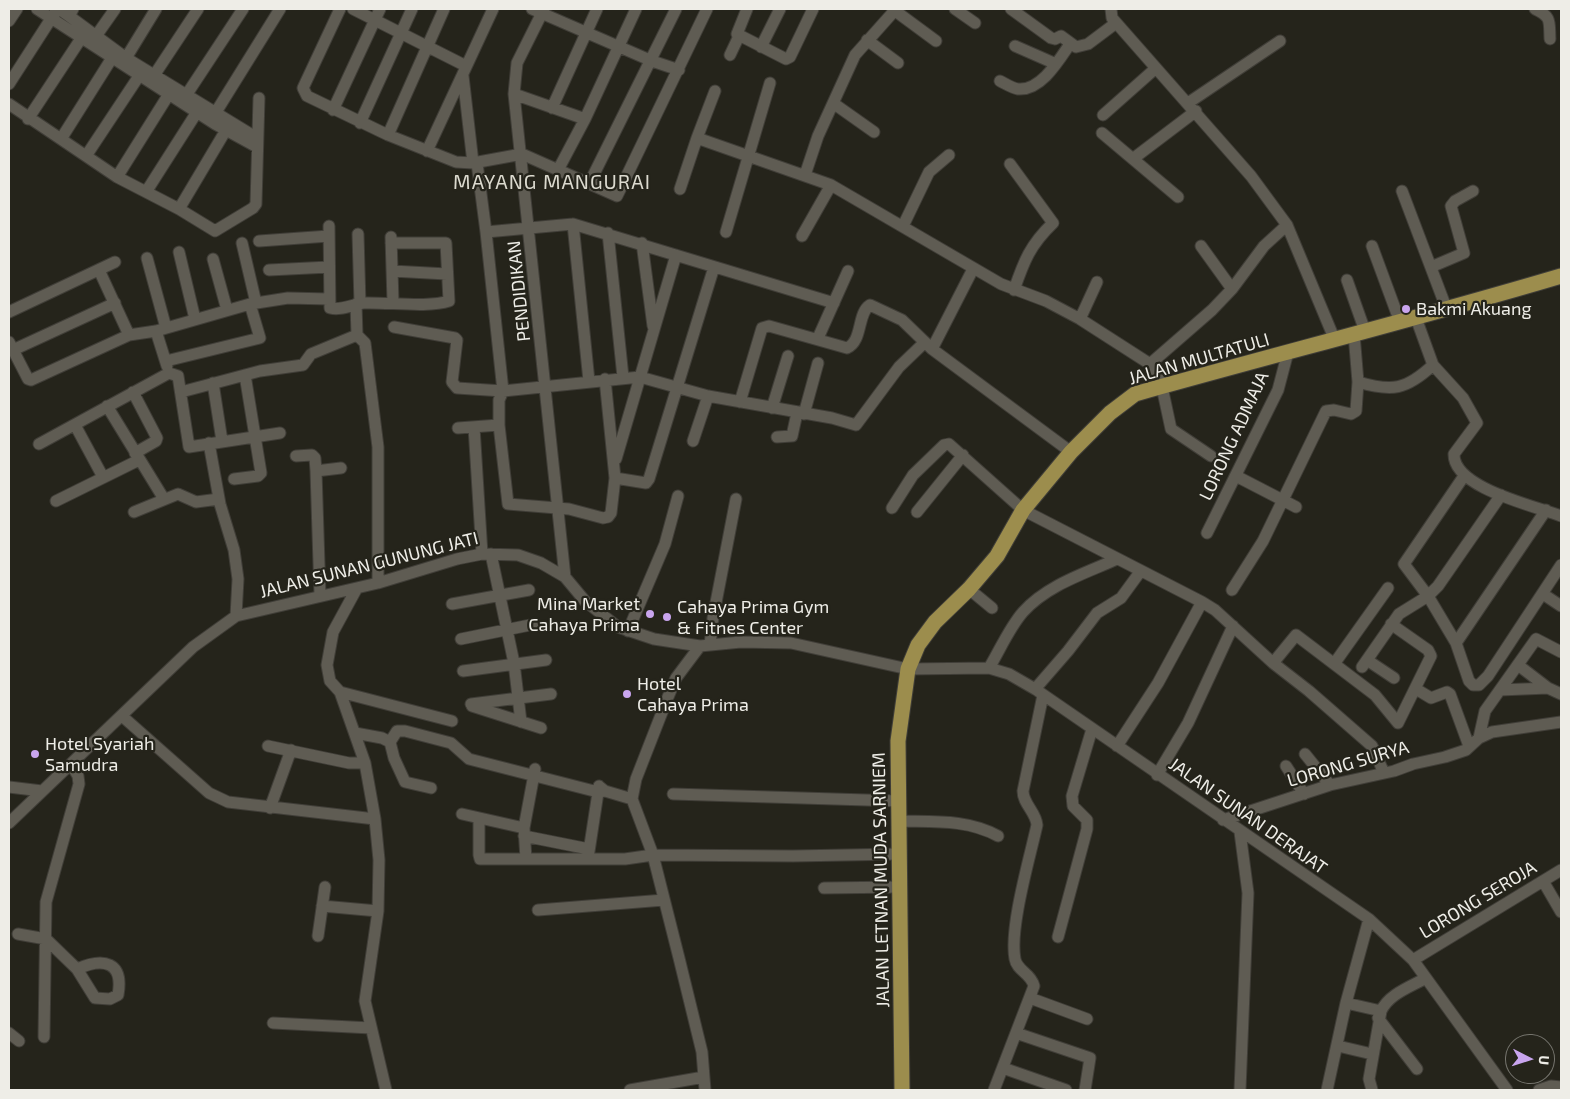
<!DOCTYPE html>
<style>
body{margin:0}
#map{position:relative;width:1570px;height:1099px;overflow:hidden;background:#25241b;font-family:"Exo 2",sans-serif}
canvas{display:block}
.frame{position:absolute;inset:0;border:10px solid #eeede7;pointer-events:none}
.north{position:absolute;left:1505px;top:1034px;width:50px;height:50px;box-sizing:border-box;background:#25241b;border:1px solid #75746d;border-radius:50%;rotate:95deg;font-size:14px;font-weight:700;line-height:20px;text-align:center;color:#eeede7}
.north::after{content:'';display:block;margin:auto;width:18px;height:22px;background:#c9a5ee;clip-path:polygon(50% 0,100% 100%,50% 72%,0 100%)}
</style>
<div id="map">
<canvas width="1570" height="1099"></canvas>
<div class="frame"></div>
<div class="north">U</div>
</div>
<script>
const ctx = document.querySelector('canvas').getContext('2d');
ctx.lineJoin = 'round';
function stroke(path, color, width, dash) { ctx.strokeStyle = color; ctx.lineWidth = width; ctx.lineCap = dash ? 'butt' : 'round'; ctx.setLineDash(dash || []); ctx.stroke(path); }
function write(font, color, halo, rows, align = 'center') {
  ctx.font = font + ' "Exo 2",sans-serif'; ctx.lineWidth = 4.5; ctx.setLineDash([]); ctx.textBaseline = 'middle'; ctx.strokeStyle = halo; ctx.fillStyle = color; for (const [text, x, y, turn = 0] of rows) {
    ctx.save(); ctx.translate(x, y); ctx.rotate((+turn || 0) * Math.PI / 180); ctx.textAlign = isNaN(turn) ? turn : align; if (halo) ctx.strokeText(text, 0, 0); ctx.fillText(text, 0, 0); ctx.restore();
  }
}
const minor = new Path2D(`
 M 37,9 L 215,124 L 257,147
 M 340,9 L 303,88 L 307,96 L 388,135 L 456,162 L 473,163 L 522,154 L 617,196 L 707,9
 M 353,9 L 466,66
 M 532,9 L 652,61 L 679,70
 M 544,9 L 517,63 L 514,94 L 565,577
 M 747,9 L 737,34 L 786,59 L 790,57 L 813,9
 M 955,9 L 975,23
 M 1011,9 L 1051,38 L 1055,39 L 1061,36 L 1076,47 L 1088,44 L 1116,23
 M 1111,9 L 1112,18 L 1251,176 L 1287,225 L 1334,338
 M 1535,9 C 1552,17 1549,21 1550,39
 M 894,10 L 936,41
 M 69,16 L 126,58 L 257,138
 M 9,21 L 17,9
 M 96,36 L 115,9
 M 867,40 L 898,63
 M 1015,46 L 1056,64
 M 761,47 L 780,9
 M 730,55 L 739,36
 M 126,58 L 156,9
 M 463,76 L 473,163
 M 151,80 L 198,9
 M 1000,81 C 1006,84 1012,88 1018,89 C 1041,91 1059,60 1070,44
 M 9,84 L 56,11 L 62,11 L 69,16 L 73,9
 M 187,94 L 243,9
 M 514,94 L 585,119
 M 833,103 L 874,132
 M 1188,103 L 1280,41
 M 9,104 L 117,177 L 179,209 L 215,231 L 253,208 L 256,204 L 259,98
 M 552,108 L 597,9
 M 333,110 L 380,9
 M 216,112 L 280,9
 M 1103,115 L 1156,68
 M 28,119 L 82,37
 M 360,123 L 412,9
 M 1102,133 L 1178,197
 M 388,135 L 444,9
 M 697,138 L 715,91
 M 61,139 L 112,58
 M 427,151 L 493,9
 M 86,156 L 139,76
 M 1134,158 L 1196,111
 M 477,163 L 486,232
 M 1010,164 L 1053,223 C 1030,245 1024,261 1014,290
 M 558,170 L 585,119 L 636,9
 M 805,175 L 818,136 L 855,55 L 896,9
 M 117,177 L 169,94
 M 589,184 L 676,9
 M 680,189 L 697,138 L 831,185 L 1001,284 L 1046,301 L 1080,319 L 1150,364 L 1167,385
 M 1402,191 L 1447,310
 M 146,192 L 197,112
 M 179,209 L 226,130
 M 573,224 L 589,381
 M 329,226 L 330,308 C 342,311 352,304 364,303 C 388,302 428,308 449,301 L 446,243 L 391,243
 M 903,226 L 929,172 L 949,155
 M 726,232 L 770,83
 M 608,233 L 623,377
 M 358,234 L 360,304
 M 802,236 L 831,185
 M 391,237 L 393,302
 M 259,241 L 329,236
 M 242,243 L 256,303
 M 642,243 L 653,326
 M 1201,246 L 1232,289
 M 1372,246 L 1400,322
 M 179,252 L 195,319
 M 147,258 L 166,328
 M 213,259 L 227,310
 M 1431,267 L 1464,253 L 1451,206 L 1455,201 L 1473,191
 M 99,270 L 129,335
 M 269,270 L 329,267
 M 392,271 L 447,274
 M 1347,280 L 1365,331
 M 356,304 L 357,335 L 365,343 L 378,447 L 378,583
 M 9,312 L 115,262
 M 1416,318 L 1433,365 L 1463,398 L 1477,423 L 1454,454 C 1453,488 1535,506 1561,516
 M 1080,319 L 1097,282
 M 394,327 L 455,338 L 457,340 L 452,382 L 457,388 L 503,391 L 640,377 L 708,396 L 832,418 L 856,425 L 899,367 L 924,343
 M 156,331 L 167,366
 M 818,338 L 848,271
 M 9,342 L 28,379 L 31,380 L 129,335 L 156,331 L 250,304 L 288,298 L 329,299
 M 932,349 L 973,269
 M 13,350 L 115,303
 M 166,361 L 260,338 L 250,304
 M 1150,364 L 1212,310 L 1232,289 L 1264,246 L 1287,225
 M 605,379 L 615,478 L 611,513 L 608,517 L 603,518 L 569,509 L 508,504 L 499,425 L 499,400 L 503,391 L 486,232 L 573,224 L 834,303
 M 1358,382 C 1392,392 1406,390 1433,365
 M 213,383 L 222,441
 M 1162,387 L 1171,429 L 1211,456
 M 133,392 L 157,438 L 156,441 L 135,453
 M 181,392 L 260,371 L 303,365 L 311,354 L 357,335
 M 740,402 L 762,328 L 769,326 L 847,348 C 863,341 857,313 870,305 L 902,320 L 932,349 L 1071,452
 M 107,406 L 164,499
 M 772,408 L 788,356
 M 804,414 L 818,363
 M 75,425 L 103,477
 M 474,427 L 482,554
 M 458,428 L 499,425
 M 777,437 L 792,436 L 797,413
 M 693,441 L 708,396
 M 209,443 L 220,504 L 234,550 L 238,579 L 236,616
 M 39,444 L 169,373 L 178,376 L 189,447 L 280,433
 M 296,456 L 312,455 L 315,458 L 316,471
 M 616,459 L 676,255
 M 1236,476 L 1296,507
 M 1464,476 L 1404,564 L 1428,596 L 1456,643 L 1469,681 L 1473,685 L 1479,685 L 1488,676 L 1561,565
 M 615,478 L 646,483 L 649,479 L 714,267
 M 234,479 L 258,476 L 261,473 L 245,375
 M 56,501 L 139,460
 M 892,508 L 913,475 L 944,445 L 949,444 L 1023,510 L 1202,602
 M 134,512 L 178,494 L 196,502 L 219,499
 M 917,512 L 963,455
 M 1207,533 L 1278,390 L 1288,352
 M 491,554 L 514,663 L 521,722
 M 357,588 L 333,632 L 327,665 L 330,681 L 340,692 L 365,763 L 375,819 L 379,860 L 378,911 L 365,1001 L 386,1090
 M 969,589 L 992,608
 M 1232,590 L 1263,541 L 1326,411 L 1334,410 L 1351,414 L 1356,411 L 1358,382 L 1354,334
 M 1543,594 L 1561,606
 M 320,595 L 316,471 L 341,468
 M 452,604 L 529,590
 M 1391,624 L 1428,650 L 1431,656 L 1398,723
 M 628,631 L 665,544 L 678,496
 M 461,639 L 535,624
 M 1456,643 L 1546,510
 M 710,645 L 713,618 L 736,499
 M 700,646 L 676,678 L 668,697 L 636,779 L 632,799 L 653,855 L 679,958 L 702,1052 L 705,1090
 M 1367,660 L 1394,678
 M 1273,663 L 1296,635 L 1375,695 L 1398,723
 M 1334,664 L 1388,588
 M 1518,665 L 1548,688 L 1561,694
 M 1362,667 L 1399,614 L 1428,596 L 1438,586 L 1501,495
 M 989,668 C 1000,650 1009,628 1023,612 C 1047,585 1086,573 1117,559
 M 463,671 L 546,660
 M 1035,689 L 1068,651 L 1097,613 L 1121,598 L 1140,572
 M 1416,689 L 1431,698 L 1447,692 L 1450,694 L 1469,746
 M 1500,690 L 1548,688
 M 340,692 L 452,721
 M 471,704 L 551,694
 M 472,706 L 541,728
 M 122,716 L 209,793 L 228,802 L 375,819
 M 355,733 L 382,738 L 390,742
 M 1479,738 L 1485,711 L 1536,639 L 1561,652
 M 268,746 L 349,763 L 365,763
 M 1117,746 L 1158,683 L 1202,602 L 1215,610 L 1273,663 L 1309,691 L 1372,746 L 1384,773
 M 1305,754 L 1330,785
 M 1286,766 L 1304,794
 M 1157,775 L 1188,723 L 1233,626
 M 9,787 L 42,791
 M 600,787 L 605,791 L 632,799
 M 431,788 L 405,782 L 394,758 L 390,742 L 397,731 L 405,731 L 451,743 L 469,759 L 598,792 L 605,791
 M 673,794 L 899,801
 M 270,808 L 291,750
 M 462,814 L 524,828
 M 479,818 L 479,855 L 480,859 L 625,859 L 653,855 L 793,856 L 900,854
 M 1223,820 L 1330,785 L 1394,771 L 1413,764 L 1445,757 L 1466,750 L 1479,738 L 1492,732 L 1561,722
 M 899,821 C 933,822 967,819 998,836
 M 9,823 L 193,647 L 236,616 L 378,583 L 457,559 L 482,554 L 518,555 L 541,563 L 565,577 L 585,601 L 618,627 L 654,639 L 700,646 L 741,642 L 791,643 L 908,669 L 989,668 L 1009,674 L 1035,689 L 1369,919 L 1413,960 L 1507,1090
 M 1240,832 L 1248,893 L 1240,1090
 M 524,836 L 589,849
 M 588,858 L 599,786
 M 526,859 L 524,828 L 535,769
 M 1543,881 L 1561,912
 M 824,888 L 900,887
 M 322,906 L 378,911
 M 538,910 L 664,900
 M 18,934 L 46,939 L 77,969 C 104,957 124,962 118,995 L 110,999 L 95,998 L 77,969
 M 318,936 L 325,887
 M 1058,937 L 1087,829 L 1087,820 L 1073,806 L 1072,796 L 1092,729
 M 1413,960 L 1561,870
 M 1030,998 L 1087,1019
 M 1346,1003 L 1381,1011
 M 1378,1018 L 1417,1069
 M 273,1023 L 371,1028
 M 9,1033 L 19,1041
 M 1016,1033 L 1090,1058 L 1085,1090
 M 44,1037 L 46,902 L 79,784 L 78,776 L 71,764
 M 1338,1046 L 1372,1054
 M 1003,1068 L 1066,1090
 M 630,1090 L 704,1077
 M 994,1090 L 1034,986 C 1031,973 1017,971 1015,959 C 1009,928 1030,857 1037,825 C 1036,812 1023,804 1023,791 L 1043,695
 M 1327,1090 L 1346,1003 L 1369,919
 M 1372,1090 L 1369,1079 L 1381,1011 C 1389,994 1410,987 1426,978
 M 1539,1090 L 1551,1086 L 1561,1087`);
const major = new Path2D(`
 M 902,1090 L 898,741 L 908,669 L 918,645 L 935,622 L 969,589 L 997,556 L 1023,510 L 1071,452 L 1110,413 L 1135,394 C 1277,354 1420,318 1561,276`);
stroke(minor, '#403e38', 13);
stroke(major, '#403e38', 17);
stroke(minor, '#5f5c53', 11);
stroke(major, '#9c8d4d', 15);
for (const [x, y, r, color] of [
 [1406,309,5,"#c9a5ee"],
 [650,614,5,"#c9a5ee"],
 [667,617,5,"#c9a5ee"],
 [627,694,5,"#c9a5ee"],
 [35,754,5,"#c9a5ee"]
]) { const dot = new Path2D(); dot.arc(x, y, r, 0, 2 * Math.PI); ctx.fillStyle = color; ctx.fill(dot); stroke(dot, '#25241b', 2); }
write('18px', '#eeede7', '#25241b', [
 ["PENDIDIKAN",519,291,-96],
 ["JALAN MULTATULI",1199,359,-16],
 ["LORONG ADMAJA",1234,436,-65],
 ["JALAN SUNAN GUNUNG JATI",369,565,-14],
 ["LORONG SURYA",1348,764,-16],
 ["JALAN SUNAN DERAJAT",1248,816,35],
 ["JALAN LETNAN MUDA SARNIEM",881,880,-91],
 ["LORONG SEROJA",1478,900,-31]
]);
write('18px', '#eeede7', '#25241b', [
 ["Bakmi Akuang",1416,309],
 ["Mina Market",640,604,"right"],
 ["Cahaya Prima",640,625,"right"],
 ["Cahaya Prima Gym",677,607],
 ["& Fitnes Center",677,628],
 ["Hotel",637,684],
 ["Cahaya Prima",637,705],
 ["Hotel Syariah",45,744],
 ["Samudra",45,765]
], 'left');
ctx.letterSpacing = '1px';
write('20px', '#dcdacf', '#25241b', [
 ["MAYANG MANGURAI",552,182]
]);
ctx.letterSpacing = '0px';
</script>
